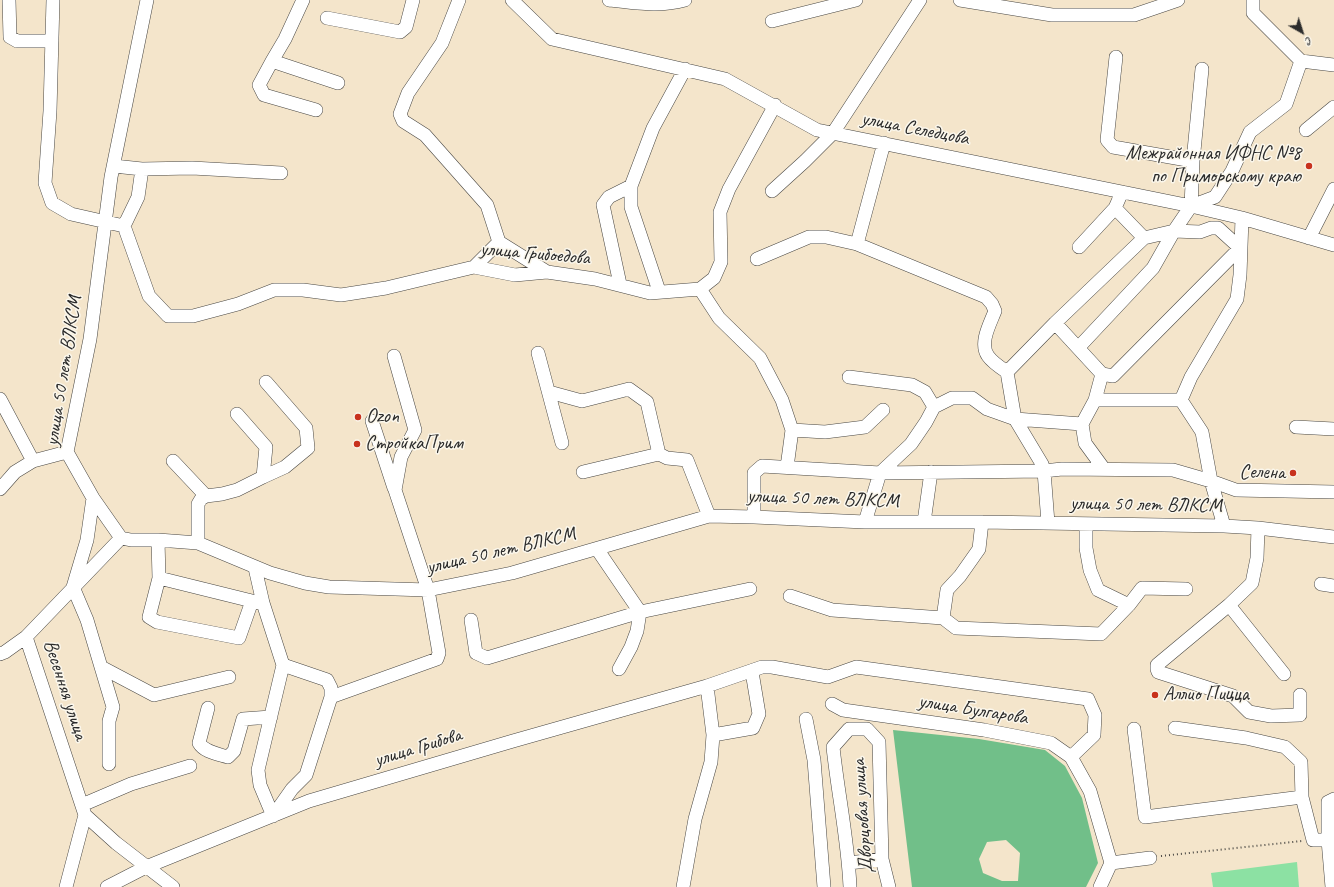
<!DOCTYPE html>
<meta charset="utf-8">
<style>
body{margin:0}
#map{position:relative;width:1334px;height:887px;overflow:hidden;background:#f4e5cb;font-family:Caveat,sans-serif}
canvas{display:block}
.north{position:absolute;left:1282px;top:12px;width:40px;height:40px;-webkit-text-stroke:3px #fbf7ec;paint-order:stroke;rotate:141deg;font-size:11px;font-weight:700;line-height:16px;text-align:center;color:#2b2b2b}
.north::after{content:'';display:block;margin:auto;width:14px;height:18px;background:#2b2b2b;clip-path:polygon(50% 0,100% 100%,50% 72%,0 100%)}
</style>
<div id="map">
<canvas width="1334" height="887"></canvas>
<div class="north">С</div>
</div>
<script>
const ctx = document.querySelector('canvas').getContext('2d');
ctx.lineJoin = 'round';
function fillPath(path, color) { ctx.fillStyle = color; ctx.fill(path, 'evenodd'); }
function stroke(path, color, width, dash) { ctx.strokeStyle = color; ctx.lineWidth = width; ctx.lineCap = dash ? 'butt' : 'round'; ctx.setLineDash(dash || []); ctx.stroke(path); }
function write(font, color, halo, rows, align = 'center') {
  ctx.font = font + ' Caveat,sans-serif'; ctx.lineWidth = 3; ctx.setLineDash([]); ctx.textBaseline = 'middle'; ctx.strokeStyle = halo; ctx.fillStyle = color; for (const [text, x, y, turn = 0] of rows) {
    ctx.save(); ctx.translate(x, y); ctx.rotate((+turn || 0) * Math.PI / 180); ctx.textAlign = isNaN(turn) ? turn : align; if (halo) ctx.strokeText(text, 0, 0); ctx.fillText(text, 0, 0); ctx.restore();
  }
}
fillPath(new Path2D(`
 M 1297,862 L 1299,887 L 1213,887 L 1211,873 Z`), '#8ce1a3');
fillPath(new Path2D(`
 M 893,730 L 979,739 L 1045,750 L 1065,766 L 1082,798 L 1098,863 L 1086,887 L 912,887 ZM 1006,840 L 1020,853 L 1018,881 L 1002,881 L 983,873 L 979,859 L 987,842 Z`), '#71bf89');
const minor = new Path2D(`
 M 9,0 L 10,37 L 17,41 L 52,41
 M 53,0 L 50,111 L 45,183 L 52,203 L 71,214 L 124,226 L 149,296 L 168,316 L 193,316 L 238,304 L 274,290 L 303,290 L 341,295 L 386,288 L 474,267 L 515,275 L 547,272 L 595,279 L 650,293 L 700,289 L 714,278 L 721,262 L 720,212 L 729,189 L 775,105
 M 147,0 L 111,177 L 90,339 L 67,452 L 93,498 L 121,538 L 131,540 L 158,540 L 198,543 L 270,573 L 305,583 L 329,587 L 428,590 L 512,573 L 709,516 L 754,517 L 865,522 L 982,522 L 1224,526 L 1258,528 L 1334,537
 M 303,0 L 285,39 L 272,61 L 259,85 L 264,95 L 316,110
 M 459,0 L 442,43 L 408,93 L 400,114 L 403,121 L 425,135 L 487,205 L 499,242 L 547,272
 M 512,0 L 552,39 L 725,79 L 817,130 L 1191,206 L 1242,218 L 1334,245
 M 609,0 C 633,3 661,7 685,0
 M 960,0 L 1052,15 L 1134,15 L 1178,0
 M 327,18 L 400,32 L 406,27 L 413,0
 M 772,21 L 856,0
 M 1116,57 L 1107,140 L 1113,147 L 1193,161
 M 272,61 L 338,83
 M 1301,61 L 1334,65
 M 1306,130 L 1334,107
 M 884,143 L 857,244 L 986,297 L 992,304 L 995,311 C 990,324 979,343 988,356 C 992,362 1001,368 1007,372 L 1015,419 L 1082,424 L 1095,400 L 1102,374 L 1055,323 L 1144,238 L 1174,231 L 1200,232 L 1211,228 L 1218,228 L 1240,248 L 1113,376 L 1102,374
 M 114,166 L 142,169 L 192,168 L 281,173
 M 772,191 L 805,161 L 833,133 L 920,0
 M 1191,206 L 1215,197 L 1232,171 L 1250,132 L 1286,104 L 1301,61 L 1253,13 L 1253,0
 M 1115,208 L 1144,238
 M 124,226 L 138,197 L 142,169
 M 1309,238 L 1334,189
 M 1079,247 L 1115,208 L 1122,192
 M 757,259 L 809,237 L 826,237 L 857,244
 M 474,267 L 499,242
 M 620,284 L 603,205 L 609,197 L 631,186
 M 700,289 L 719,318 L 760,358 L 782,400 L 792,430 L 787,467
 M 659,291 L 631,207 L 631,186 L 653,128 L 685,69
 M 1078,348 L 1153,268 L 1174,231 L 1191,206 L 1193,161 L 1202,69
 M 538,353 L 562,443
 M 1007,372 L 1055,323
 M 849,377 L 912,385 L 925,392 L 934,407
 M 549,392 L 582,401 L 629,389 L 647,402 L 659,454 L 667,458 L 687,460 L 709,516
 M 0,399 L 33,461
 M 1095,400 L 1181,400
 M 372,421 L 394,488
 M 1082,424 L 1085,443 L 1104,469
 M 1296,427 L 1334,429
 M 792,430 L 825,432 L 865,427 L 883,410
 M 173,461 L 206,496
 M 583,472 L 659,454
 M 263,477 L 285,467 L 308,448 L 306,428 L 266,382
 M 0,489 L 15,472 L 33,461 L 67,452
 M 93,498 L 87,540 L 73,587 L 87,620 L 101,667 L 154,695 L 229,677
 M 754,517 L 754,473 L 762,466 L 880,473 L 1044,471 L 1062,469 L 1173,470 L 1211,481 L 1236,490 L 1334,492
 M 865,522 L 880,473 L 911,444 L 926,422 L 934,407 L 952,398 L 972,398 L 987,409 L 1015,419 L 1042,464 L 1044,471 L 1048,523
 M 924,522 L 931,472
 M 1086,525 L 1086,548 L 1090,570 L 1098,590 L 1129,605
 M 1224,526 L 1211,481 L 1202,432 L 1181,400 L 1191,377 L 1237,299 L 1240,275 L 1242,218
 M 1258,528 L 1257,558 L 1252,583 L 1229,605 L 1284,674
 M 158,540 L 159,578 L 149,617 L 157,622 L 239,638 L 252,601
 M 198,543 L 198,504 L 201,499 L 206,496 L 222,494 L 237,490 L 263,477 L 266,447 L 237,414
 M 597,549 L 640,612 L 637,631 L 631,647 L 619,669
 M 255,568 L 263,603 L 283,665 L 258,770 L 260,785 L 273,816
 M 159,578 L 260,603
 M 1321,584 L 1334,586
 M 790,596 L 832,610 L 943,618 L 956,628 L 1101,634 L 1129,605 L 1142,588 L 1186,589
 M 1229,605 L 1157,665 L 1157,669 L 1158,672 L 1233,696 L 1249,712 L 1271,716 L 1300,715 L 1300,695
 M 943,618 L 947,590 L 960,576 L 979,549 L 982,522
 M 471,620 L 476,653 L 487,658 L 640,612 L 750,589
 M 0,654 L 5,652 L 26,637
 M 101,667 L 113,707 L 109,721 L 109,764
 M 331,697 L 437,659 L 439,653 L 428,590 L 395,490 L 401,457 L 415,430 L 394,356
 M 832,704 L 843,710 L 984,730 L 1051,743 L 1071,757 L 1090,791 L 1111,863 L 1100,887
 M 208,708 L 199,743 C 204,752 218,754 228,757 L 234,751 L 243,719 L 271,717
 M 806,719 L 814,760 L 824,887
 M 1175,728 L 1246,738 L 1285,747 L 1301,762 L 1302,797 L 1313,840 L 1334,840
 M 1134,729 L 1145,817 L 1302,797
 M 713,735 L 753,728 L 759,714 L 752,672
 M 82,805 L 131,784 L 190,766
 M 85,815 L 116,843 L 173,887
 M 273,816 L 292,789 L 306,775 L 331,697 L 331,688 L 327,680 L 283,665
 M 849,863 L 882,859
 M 1111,863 L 1150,858
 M 66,887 L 85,815 L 26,637 L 121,538
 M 107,887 L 146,867 L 309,801 L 513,741 L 707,686
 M 683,887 L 695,819 L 711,762 L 713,735 L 707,686 L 762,667 L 772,667 L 828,677 L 856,667 L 1088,699 L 1095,715 L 1094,735 L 1071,757
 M 850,887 C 848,840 838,794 833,747 L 849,729 L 867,729 L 879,742 L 882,859 L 889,887
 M 1332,887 L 1328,840 L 1328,802 L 1334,799`);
stroke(minor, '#494743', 14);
stroke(new Path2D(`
 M 1161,856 L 1302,841`), '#494743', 2, [1, 3]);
stroke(minor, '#fff', 13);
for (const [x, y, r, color] of [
 [1309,166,4,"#c8321e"],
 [358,417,4,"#c8321e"],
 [357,444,4,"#c8321e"],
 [1293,473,4,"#c8321e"],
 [1155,695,4,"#c8321e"]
]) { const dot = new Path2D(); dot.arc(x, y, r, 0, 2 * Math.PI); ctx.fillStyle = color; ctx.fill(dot); stroke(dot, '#fbf7ec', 1.5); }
write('20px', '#2b2b2b', '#fbf7ec', [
 ["улица Селедцова",915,129,11],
 ["улица Грибоедова",535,254,5],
 ["улица 50 лет ВЛКСМ",64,371,-81],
 ["улица 50 лет ВЛКСМ",823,499,2],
 ["улица 50 лет ВЛКСМ",1146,505,1],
 ["улица 50 лет ВЛКСМ",501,551,-13],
 ["Весенняя улица",65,690,72],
 ["улица Булгарова",973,710,9],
 ["улица Грибова",418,748,-17],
 ["Дворцовая улица",863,816,-94]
]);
write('20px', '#2b2b2b', '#fbf7ec', [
 ["Межрайонная ИФНС №8",1301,154,"right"],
 ["по Приморскому краю",1301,177,"right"],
 ["Ozon",366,417],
 ["СтройкаПрим",365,444],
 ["Селена",1285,473,"right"],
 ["Аллио Пицца",1163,695]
], 'left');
</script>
